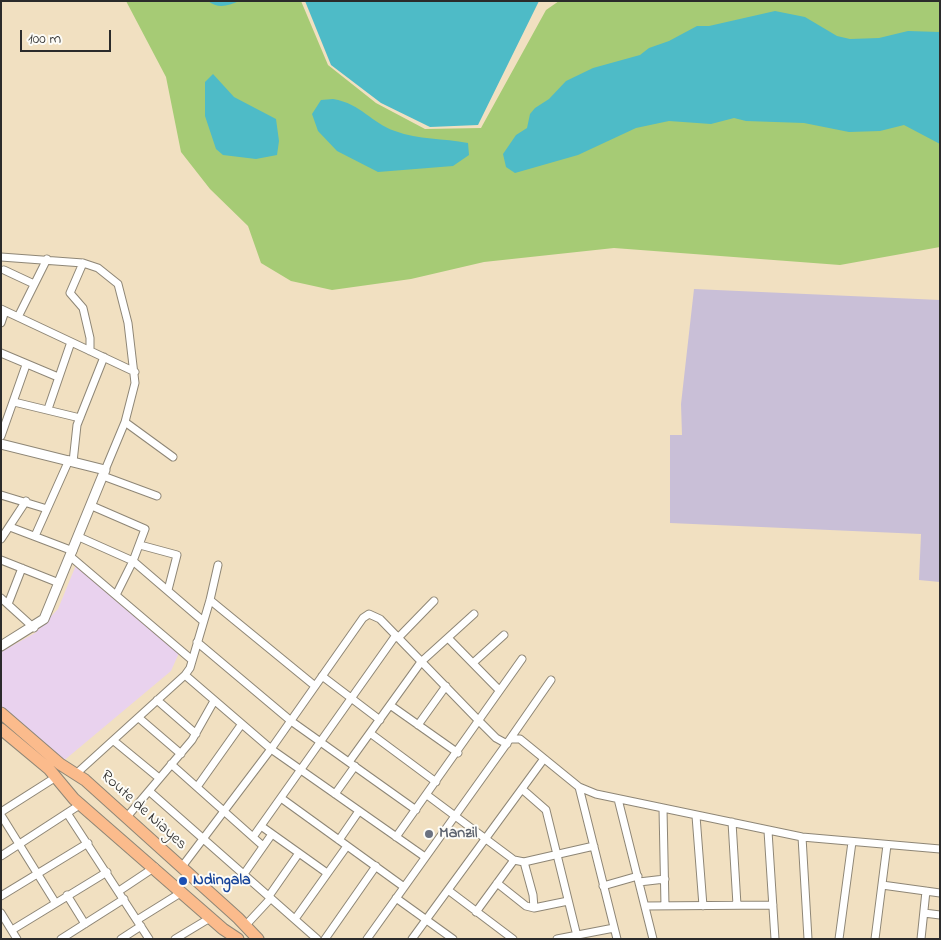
<!DOCTYPE html>
<style>
body{margin:0}
#map{position:relative;width:941px;height:940px;overflow:hidden;background:#f1e0c1;font-family:"Indie Flower",sans-serif}
canvas{display:block}
.frame{position:absolute;inset:0;border:2px solid #2b2b2b;pointer-events:none}
.scale{position:absolute;left:20px;top:30px;width:91px;height:22px;box-sizing:border-box;border:2px solid #2b2b2b;border-top:0;padding-left:6px;font-size:15px;line-height:18px;white-space:nowrap;color:#2b2b2b;-webkit-text-stroke:4px #fdfcf7;paint-order:stroke}
</style>
<div id="map">
<canvas width="941" height="940"></canvas>
<div class="frame"></div>
<div class="scale">100 m</div>
</div>
<script>
const ctx = document.querySelector('canvas').getContext('2d');
ctx.lineJoin = 'round';
function fillPath(path, color) { ctx.fillStyle = color; ctx.fill(path, 'evenodd'); }
function stroke(path, color, width, dash) { ctx.strokeStyle = color; ctx.lineWidth = width; ctx.lineCap = dash ? 'butt' : 'round'; ctx.setLineDash(dash || []); ctx.stroke(path); }
function write(font, color, halo, rows, align = 'center') {
  ctx.font = font + ' "Indie Flower",sans-serif'; ctx.lineWidth = 4; ctx.setLineDash([]); ctx.textBaseline = 'middle'; ctx.strokeStyle = halo; ctx.fillStyle = color; for (const [text, x, y, turn = 0] of rows) {
    ctx.save(); ctx.translate(x, y); ctx.rotate((+turn || 0) * Math.PI / 180); ctx.textAlign = isNaN(turn) ? turn : align; if (halo) ctx.strokeText(text, 0, 0); ctx.fillText(text, 0, 0); ctx.restore();
  }
}
fillPath(new Path2D(`
 M 76,565 L 179,653 L 171,671 L 61,763 L 1,709 L 1,652 L 35,633 L 58,609 Z`), '#e9d2ee');
fillPath(new Path2D(`
 M 694,289 L 940,300 L 940,582 L 919,580 L 921,534 L 670,523 L 670,435 L 682,435 L 681,404 Z`), '#c9bfd7');
fillPath(new Path2D(`
 M 126,1 L 301,1 L 328,65 L 376,103 L 425,129 L 481,128 L 546,10 L 559,1 L 940,1 L 940,247 L 840,265 L 614,248 L 484,262 L 411,279 L 332,290 L 291,281 L 261,263 L 248,226 L 210,189 L 181,152 L 166,77 Z`), '#a6cb75');
fillPath(new Path2D(`
 M 208,1 L 239,1 C 228,6 218,9 208,1 Z
 M 305,1 L 539,1 L 478,125 L 430,127 L 381,103 L 331,65 Z
 M 775,11 L 805,17 L 837,36 L 850,39 L 879,38 L 908,31 L 940,32 L 940,144 L 904,125 L 880,131 L 849,132 L 804,123 L 746,121 L 734,118 L 711,124 L 669,121 L 636,128 L 578,155 L 515,173 L 506,167 L 503,154 L 516,135 L 527,128 L 530,114 L 535,108 L 549,99 L 566,81 L 593,68 L 640,55 L 649,48 L 669,41 L 697,26 L 709,26 Z
 M 213,74 L 234,97 L 276,119 L 279,141 L 277,155 L 256,159 L 223,155 L 216,149 L 205,116 L 205,82 Z
 M 333,99 C 362,104 371,123 395,131 C 419,140 443,138 468,143 L 469,155 L 453,166 L 378,172 L 337,151 L 318,131 L 312,114 L 321,100 Z`), '#4ebbc7');
const minor = new Path2D(`
 M 1,257 L 83,263 L 98,268 L 118,284 L 128,323 L 135,383 L 125,422 L 105,470
 M 83,263 L 70,293 L 83,308 L 90,338 L 90,351
 M 4,270 L 34,284
 M 1,309 L 135,372
 M 18,317 L 47,259
 M 1,323 L 5,311
 M 1,353 L 58,377
 M 14,402 L 80,418
 M 48,409 L 71,342
 M 125,422 L 173,457
 M 1,436 L 26,365
 M 73,462 L 77,425 L 104,357
 M 103,476 L 157,496
 M 1,495 L 47,509
 M 92,506 L 145,529 L 133,561 L 116,595
 M 10,527 L 73,551
 M 35,536 L 69,460
 M 79,537 L 133,561 L 203,621
 M 1,539 L 26,501
 M 140,545 L 177,555 L 168,590
 M 71,557 L 192,660
 M 1,560 L 59,583
 M 1,598 L 34,628
 M 210,600 L 315,686
 M 8,604 L 22,568
 M 398,638 L 434,601
 M 448,638 L 499,690
 M 197,642 L 291,721 L 416,810
 M 473,663 L 504,635
 M 185,675 L 271,749 L 425,857
 M 322,676 L 380,720
 M 157,700 L 196,734
 M 390,705 L 458,753
 M 139,718 L 181,754
 M 418,725 L 446,686
 M 370,733 L 436,782
 M 510,739 L 551,680
 M 114,741 L 159,778
 M 349,762 L 421,662 L 474,614
 M 171,764 L 263,846
 M 77,773 L 185,675 L 190,668 L 210,600 L 218,565
 M 197,787 L 241,725
 M 579,787 L 617,939
 M 522,789 L 546,810 L 577,936
 M 149,791 L 317,939
 M 335,794 L 355,766
 M 427,795 L 514,860 L 524,862 L 594,846
 M 281,798 L 404,887
 M 618,799 L 653,939
 M 663,809 L 665,906
 M 1,812 L 56,777
 M 67,813 L 149,939
 M 1,815 L 55,902
 M 696,816 L 703,906
 M 126,818 L 192,740 L 214,701
 M 732,822 L 737,905
 M 261,826 L 327,873
 M 768,831 L 775,939
 M 253,837 L 396,635
 M 396,837 L 522,659
 M 802,837 L 808,939
 M 339,840 L 359,811
 M 1,856 L 81,804
 M 524,862 L 533,895 L 534,908
 M 181,868 L 271,749 L 363,618 L 369,614 L 380,619 L 480,722 L 496,738 L 507,744
 M 244,874 L 272,834
 M 639,882 L 665,879
 M 497,883 L 526,906 L 534,908 L 568,901
 M 882,885 L 940,893
 M 603,886 L 638,876
 M 448,890 L 513,939
 M 119,891 L 155,867
 M 67,895 L 85,924
 M 1,896 L 88,843
 M 269,896 L 299,853
 M 396,898 L 453,939
 M 645,906 L 773,905
 M 476,912 L 514,860
 M 1,913 L 17,939
 M 924,913 L 940,915
 M 295,919 L 347,846
 M 137,920 L 182,892
 M 245,926 L 271,898
 M 12,930 L 107,872
 M 61,939 L 124,899
 M 121,939 L 141,926
 M 175,939 L 210,918
 M 325,939 L 376,866
 M 367,939 L 510,739 L 520,739 L 579,787 L 596,794 L 802,837 L 940,849
 M 412,939 L 543,760
 M 557,939 L 614,928
 M 839,939 L 852,842
 M 875,939 L 887,845
 M 921,939 L 926,891`);
const tertiary = new Path2D(`
 M 1,444 L 105,470 L 44,619 L 1,646`);
const primary = new Path2D(`
 M 1,713 L 60,764 L 85,780 L 238,918 L 258,939
 M 1,729 L 49,769 L 74,799 L 223,929 L 238,939`);
stroke(minor, '#8e8676', 9);
stroke(tertiary, '#8e8676', 11);
stroke(primary, '#8e8676', 13);
stroke(minor, '#fff', 7);
stroke(tertiary, '#fff', 9);
stroke(primary, '#fbbb8c', 11);
for (const [x, y, r, color] of [
 [429,834,5,"#6b7280"],
 [183,881,5,"#1a4fb4"]
]) { const dot = new Path2D(); dot.arc(x, y, r, 0, 2 * Math.PI); ctx.fillStyle = color; ctx.fill(dot); stroke(dot, '#fdfcf7', 2); }
write('16px', '#2b2b2b', '#fdfcf7', [
 ["Route de Niayes",143,811,42]
]);
write('bold 16px', '#5b616d', '#fdfcf7', [
 ["Manzil",439,834]
], 'left');
write('bold 16px', '#164399', '#fdfcf7', [
 ["Ndingala",193,881]
], 'left');
</script>
